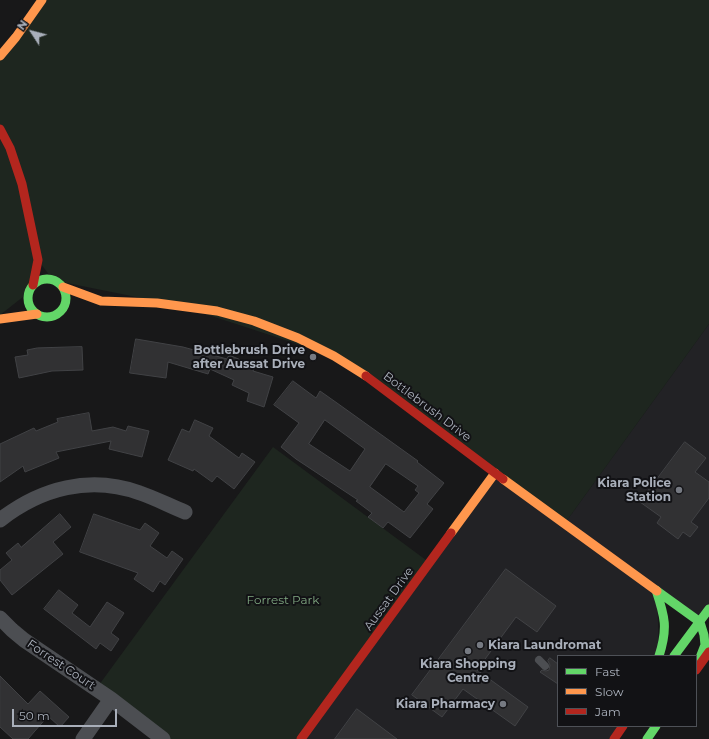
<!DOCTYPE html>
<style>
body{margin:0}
#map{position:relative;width:709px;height:739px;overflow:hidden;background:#181819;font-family:Montserrat,sans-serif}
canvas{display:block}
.legend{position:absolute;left:557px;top:655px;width:140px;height:72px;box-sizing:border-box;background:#121215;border:1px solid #4e5157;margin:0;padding:5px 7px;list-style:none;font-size:12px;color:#a9afba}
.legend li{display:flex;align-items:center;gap:8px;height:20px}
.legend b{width:20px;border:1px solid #4e5157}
.north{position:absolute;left:12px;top:12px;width:40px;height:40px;-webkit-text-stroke:3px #121215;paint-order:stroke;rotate:306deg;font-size:11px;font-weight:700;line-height:16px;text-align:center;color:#a9afba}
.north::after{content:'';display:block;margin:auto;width:14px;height:18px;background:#a9afba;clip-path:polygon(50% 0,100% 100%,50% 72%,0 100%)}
.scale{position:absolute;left:12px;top:709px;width:105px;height:18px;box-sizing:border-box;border:2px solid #a9afba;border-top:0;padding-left:5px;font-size:12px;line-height:14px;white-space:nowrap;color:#a9afba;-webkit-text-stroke:3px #121215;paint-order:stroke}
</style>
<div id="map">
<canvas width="709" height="739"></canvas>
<ul class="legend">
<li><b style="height:5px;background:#63d668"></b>Fast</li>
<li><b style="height:5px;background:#ff974d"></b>Slow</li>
<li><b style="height:5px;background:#b3261e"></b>Jam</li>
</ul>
<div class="north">N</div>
<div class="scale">50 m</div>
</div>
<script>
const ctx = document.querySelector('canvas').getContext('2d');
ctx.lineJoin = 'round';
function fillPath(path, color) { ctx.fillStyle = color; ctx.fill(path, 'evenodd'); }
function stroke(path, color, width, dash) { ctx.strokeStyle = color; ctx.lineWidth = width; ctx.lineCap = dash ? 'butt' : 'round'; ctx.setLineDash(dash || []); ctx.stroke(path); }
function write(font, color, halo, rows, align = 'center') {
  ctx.font = font + ' Montserrat,sans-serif'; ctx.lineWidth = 4; ctx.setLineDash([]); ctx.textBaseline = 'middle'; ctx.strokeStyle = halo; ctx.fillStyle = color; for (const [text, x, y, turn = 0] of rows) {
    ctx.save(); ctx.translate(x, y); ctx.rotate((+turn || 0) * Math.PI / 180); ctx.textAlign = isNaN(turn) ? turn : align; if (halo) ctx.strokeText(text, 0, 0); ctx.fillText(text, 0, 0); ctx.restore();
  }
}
fillPath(new Path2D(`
 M 709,324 L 709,609 L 700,622 L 657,590 L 659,656 L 558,656 L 558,726 L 623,726 L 614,739 L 301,739 L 495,473 L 565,523 Z`), '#222225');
fillPath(new Path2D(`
 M 42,0 L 709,0 L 709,324 L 565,523 L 334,356 L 181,306 L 57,281 L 53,280 L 38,260 L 28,293 L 0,315 L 0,56 Z
 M 273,447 L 430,563 L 301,739 L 163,739 L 96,689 Z`), '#1e261f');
const building = new Path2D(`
 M 136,339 L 183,347 L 227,359 L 229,355 L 255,366 L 253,371 L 273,377 L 264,407 L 247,401 L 249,393 L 232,385 L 234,380 L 210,369 L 208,374 L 168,362 L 166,378 L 130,373 Z
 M 82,347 L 83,370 L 52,371 L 19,378 L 15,357 L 28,355 L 27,350 L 37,348 Z
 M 293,381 L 316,398 L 320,391 L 337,403 L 418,461 L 417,462 L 444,483 L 427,504 L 433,509 L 410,538 L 388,522 L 383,528 L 368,517 L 372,513 L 356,501 L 358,500 L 296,459 L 281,447 L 299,423 L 274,405 ZM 325,420 L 365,449 L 350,471 L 309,444 ZM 386,464 L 418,486 L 415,490 L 419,493 L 404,512 L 370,487 Z
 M 89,413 L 92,431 L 113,427 L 126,431 L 128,426 L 149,431 L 142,457 L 109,449 L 111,441 L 56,452 L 59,458 L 25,472 L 23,466 L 0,482 L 0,444 L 34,428 L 36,431 L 58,422 L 57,419 Z
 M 195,420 L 213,428 L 209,436 L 239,458 L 242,453 L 255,462 L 234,489 L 217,476 L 212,482 L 194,469 L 193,471 L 168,460 L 182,429 L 189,432 Z
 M 685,442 L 706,458 L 695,472 L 709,482 L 709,498 L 691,522 L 698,527 L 690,537 L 683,532 L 678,539 L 657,523 L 661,517 L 640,502 Z
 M 60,514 L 71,527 L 53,542 L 63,554 L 12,595 L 0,580 L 0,570 L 12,560 L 6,553 L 18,543 L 21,547 Z
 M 94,514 L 140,530 L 145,523 L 159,533 L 150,546 L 167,558 L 172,551 L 183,559 L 165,585 L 160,581 L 153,592 L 134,579 L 138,573 L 80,552 Z
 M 506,569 L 556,606 L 537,632 L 516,617 L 477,670 L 528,707 L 515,726 L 463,689 L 442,717 L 412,695 Z
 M 59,590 L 78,605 L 72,613 L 90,627 L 107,602 L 124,613 L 111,633 L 119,639 L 111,651 L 100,643 L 96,649 L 44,609 Z
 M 550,658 L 558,664 L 558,684 L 540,672 L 542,670 L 546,671 L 549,670 L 550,665 L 548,661 Z
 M 0,676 L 28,704 L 40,691 L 69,717 L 60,727 L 48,716 L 28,739 L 13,739 L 0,727 Z
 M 357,709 L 397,739 L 335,739 Z`);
fillPath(building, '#313133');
stroke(building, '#414245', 1);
stroke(new Path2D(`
 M 539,660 L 545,666`), '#4c4e52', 8);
stroke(new Path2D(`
 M 0,520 C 41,488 90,475 140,493 C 155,498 170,506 185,512
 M 0,618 L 12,630 L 24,640 L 111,699 L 163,739
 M 83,739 L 111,699`), '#4c4e52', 15);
stroke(new Path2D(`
 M28 298a19 19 0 1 1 38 0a19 19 0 1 1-38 0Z
 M 656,590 C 665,617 668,628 659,656
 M 657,591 L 700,622 L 704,635 L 705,645 L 696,668
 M 674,656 L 709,609
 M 647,739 L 656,726`), '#63d668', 9);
stroke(new Path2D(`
 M 0,56 L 16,37 L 42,0
 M 63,287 L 101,301 L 157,303 L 217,311 L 254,321 L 298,338 L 334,356 L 366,376
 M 0,319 L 37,314
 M 503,479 L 657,591
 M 451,533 L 495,473`), '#ff974d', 9);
stroke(new Path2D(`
 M 0,129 L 10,148 L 22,184 L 38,260 L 33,285
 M 366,376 L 503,479
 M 696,670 L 709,652
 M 301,739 L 451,533
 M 614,739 L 623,726`), '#b3261e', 9);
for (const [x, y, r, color] of [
 [313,357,4,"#767a82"],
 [679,490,4,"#767a82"],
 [480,645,4,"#767a82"],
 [468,651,4,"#767a82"],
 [503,704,4,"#767a82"]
]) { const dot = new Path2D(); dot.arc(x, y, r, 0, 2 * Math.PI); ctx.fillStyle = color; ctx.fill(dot); stroke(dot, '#121215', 1.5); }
write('bold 12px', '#a9afba', '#121215', [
 ["Bottlebrush Drive",305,350],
 ["after Aussat Drive",305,364],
 ["Kiara Police",671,483],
 ["Station",671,497],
 ["Kiara Laundromat",488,645,"left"],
 ["Kiara Shopping",468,664,"center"],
 ["Centre",468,678,"center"],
 ["Kiara Pharmacy",495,704]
], 'right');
write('12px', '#a9afba', '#121215', [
 ["Bottlebrush Drive",427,407,37],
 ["Aussat Drive",389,599,-54],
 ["Forrest Court",61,665,34]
]);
write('12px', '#7fa680', '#121215', [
 ["Forrest Park",283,600]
]);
</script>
